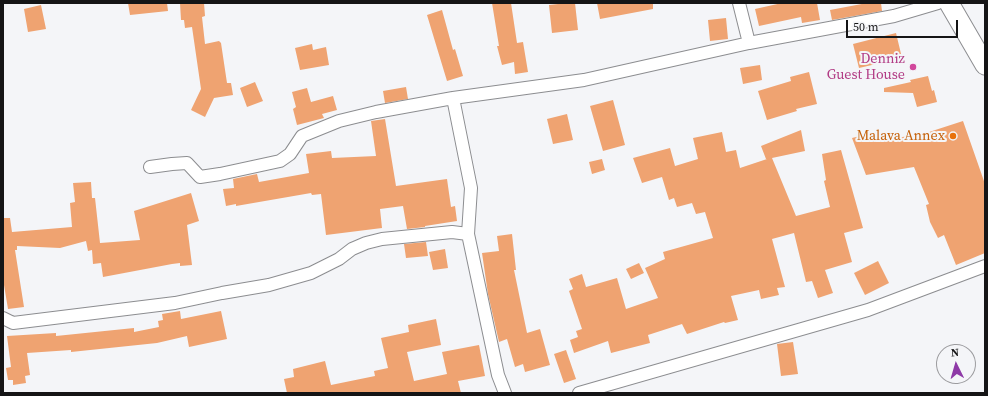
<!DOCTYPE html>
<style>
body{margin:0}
#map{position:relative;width:988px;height:396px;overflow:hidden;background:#f4f5f8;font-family:"Source Serif 4",serif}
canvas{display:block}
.frame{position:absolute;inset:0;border:4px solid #151516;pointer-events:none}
.north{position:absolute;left:936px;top:344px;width:40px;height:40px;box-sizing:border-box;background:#f4f5f8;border:1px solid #9b9b9e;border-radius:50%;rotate:355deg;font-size:11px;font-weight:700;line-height:16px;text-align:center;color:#151516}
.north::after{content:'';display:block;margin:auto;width:14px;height:18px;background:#8e39a7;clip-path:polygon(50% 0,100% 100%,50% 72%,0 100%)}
.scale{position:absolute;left:846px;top:20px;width:112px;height:18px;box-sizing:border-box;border:2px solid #151516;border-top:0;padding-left:5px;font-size:12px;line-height:14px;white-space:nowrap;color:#151516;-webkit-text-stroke:3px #f4f5f8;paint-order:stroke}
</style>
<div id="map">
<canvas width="988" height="396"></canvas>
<div class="frame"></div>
<div class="north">N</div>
<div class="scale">50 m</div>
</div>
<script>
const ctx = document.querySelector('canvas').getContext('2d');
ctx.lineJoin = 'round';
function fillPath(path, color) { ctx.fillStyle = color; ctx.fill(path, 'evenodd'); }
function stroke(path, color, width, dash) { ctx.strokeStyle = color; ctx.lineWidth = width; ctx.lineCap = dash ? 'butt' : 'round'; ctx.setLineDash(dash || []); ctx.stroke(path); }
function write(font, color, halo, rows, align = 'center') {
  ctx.font = font + ' "Source Serif 4",serif'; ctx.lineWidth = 4; ctx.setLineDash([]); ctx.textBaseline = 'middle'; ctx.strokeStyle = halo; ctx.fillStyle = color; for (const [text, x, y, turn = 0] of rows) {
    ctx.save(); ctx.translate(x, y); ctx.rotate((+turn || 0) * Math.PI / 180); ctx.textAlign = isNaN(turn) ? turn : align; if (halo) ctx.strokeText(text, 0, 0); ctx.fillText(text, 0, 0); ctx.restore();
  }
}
fillPath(new Path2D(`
 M 128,3 L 167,3 L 168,11 L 130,15 Z
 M 180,3 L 204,3 L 205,16 L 202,17 L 205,44 L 219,41 L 221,43 L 227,83 L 231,83 L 233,95 L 214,98 L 205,117 L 191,110 L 201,89 L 192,27 L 185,28 L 184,20 L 181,20 Z
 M 492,3 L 511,3 L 517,43 L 523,42 L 528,72 L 515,74 L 514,62 L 502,65 L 497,46 L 499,46 Z
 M 567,3 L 575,3 L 578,30 L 552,33 L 549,5 Z
 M 597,3 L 653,3 L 653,9 L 600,19 Z
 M 782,3 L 817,3 L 820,20 L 802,23 L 801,17 L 759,26 L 755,9 Z
 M 867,3 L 881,3 L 882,11 L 832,20 L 830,10 Z
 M 41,5 L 46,29 L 28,32 L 24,9 Z
 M 442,10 L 453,50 L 455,49 L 463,76 L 447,81 L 427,15 Z
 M 726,18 L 728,39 L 710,41 L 708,20 Z
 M 896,33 L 902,58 L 859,68 L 853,44 Z
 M 312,44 L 313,50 L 326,47 L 329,65 L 300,70 L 295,48 Z
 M 760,65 L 762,80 L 743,84 L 740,68 Z
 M 809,72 L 817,104 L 796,109 L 797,111 L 767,120 L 758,91 L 791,81 L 790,77 Z
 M 928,76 L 932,91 L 934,90 L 937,102 L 917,107 L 913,93 L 884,92 L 884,88 L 911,82 L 910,80 Z
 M 255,82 L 263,101 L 247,107 L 240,88 Z
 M 406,87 L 408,99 L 385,103 L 383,91 Z
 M 307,88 L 311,102 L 333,96 L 337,110 L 322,114 L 324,118 L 297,125 L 293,109 L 296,107 L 292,92 Z
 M 613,100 L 625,145 L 603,151 L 590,106 Z
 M 567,114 L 573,140 L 553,144 L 547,119 Z
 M 385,119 L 396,186 L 447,179 L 451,207 L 455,206 L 457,221 L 425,226 L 425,227 L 407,229 L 403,206 L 380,209 L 382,228 L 326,235 L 321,194 L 312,195 L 311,193 L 236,206 L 236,204 L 226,206 L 223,189 L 234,188 L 233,179 L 257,174 L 259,182 L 309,173 L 306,154 L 331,151 L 332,158 L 376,156 L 371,121 Z
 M 963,121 L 985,184 L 985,253 L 956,265 L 944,235 L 938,238 L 930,222 L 926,205 L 929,204 L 914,167 L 866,175 L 852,138 L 877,132 L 879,141 L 926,133 Z
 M 801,130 L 805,151 L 772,158 L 796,216 L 830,207 L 824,181 L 826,180 L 822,154 L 841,150 L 863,228 L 844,233 L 852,262 L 825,270 L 833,293 L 818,298 L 812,281 L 806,282 L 794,233 L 772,239 L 785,287 L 777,288 L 779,295 L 761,299 L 759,290 L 731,296 L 738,320 L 725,323 L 724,322 L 687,334 L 682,324 L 648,335 L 650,343 L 611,353 L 608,341 L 574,353 L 570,340 L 578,337 L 576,331 L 582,329 L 569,291 L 573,289 L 569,279 L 582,274 L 586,287 L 617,278 L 626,309 L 658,298 L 645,268 L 665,259 L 663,252 L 713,238 L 705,212 L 696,214 L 692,203 L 677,207 L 674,198 L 669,200 L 662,177 L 642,183 L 633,158 L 670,148 L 675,166 L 698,159 L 693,138 L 722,132 L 726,152 L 736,150 L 740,168 L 767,159 L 766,159 L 761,146 Z
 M 602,159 L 605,170 L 592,174 L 589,162 Z
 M 91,182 L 92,198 L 95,198 L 100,243 L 140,240 L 134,211 L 191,193 L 199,221 L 187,225 L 192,265 L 180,266 L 180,263 L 172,264 L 103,277 L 101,263 L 93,264 L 92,250 L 88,251 L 86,241 L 60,248 L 17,246 L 17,250 L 15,250 L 24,307 L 8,309 L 3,279 L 3,218 L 10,218 L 12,232 L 72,227 L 70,203 L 75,202 L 73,183 Z
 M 512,234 L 516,270 L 514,270 L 527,333 L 540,329 L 550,365 L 525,372 L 523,364 L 515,367 L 507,339 L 499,342 L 488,294 L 482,253 L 499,251 L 497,236 Z
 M 426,242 L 428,256 L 406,258 L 404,244 Z
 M 445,249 L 448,268 L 433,270 L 429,252 Z
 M 878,261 L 889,283 L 865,295 L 854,273 Z
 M 639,263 L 644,273 L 631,279 L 626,269 Z
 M 180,311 L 181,319 L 221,311 L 227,339 L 189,347 L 187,336 L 157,343 L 71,352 L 71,350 L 27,353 L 30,375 L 25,376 L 26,383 L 13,385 L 13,380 L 8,380 L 6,368 L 11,367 L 7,336 L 56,333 L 56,336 L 134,328 L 134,332 L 159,327 L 158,321 L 163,320 L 162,314 Z
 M 436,319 L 441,345 L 407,352 L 414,381 L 447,374 L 442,352 L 479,345 L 485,376 L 458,381 L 461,393 L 287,393 L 284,379 L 294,377 L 293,369 L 325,361 L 331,385 L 375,376 L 374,371 L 388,368 L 381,338 L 409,332 L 408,325 Z
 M 793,342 L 798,374 L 781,376 L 777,344 Z
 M 566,350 L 576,379 L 564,383 L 554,354 Z`), '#efa371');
const street = new Path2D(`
 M 739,3 L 749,43
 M 150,167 L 172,164 L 187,163 L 200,177 L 220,174 L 280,161 L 290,154 L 302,136 L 339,121 L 376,112 L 453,98
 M 3,318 L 13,323 L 175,303 L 222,293 L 269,285 L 311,273 L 339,259 L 352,249 L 366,243 L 382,239 L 452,232 L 468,234
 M 505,393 L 498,375 L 468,234 L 471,188 L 453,98 L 584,80 L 749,43 L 894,16 L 938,3
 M 579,393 L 868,310 L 985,266`);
const primary = new Path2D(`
 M 949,3 L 985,65`);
stroke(street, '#8c8d90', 14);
stroke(primary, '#8c8d90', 21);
stroke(street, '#fff', 12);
stroke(primary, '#fff', 19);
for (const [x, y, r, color] of [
 [913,67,4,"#d1479c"],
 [953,136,4,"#e8710a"]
]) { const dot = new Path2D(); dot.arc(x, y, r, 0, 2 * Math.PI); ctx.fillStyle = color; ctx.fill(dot); stroke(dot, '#f4f5f8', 1.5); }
write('14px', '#b23c85', '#f4f5f8', [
 ["Denniz",905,59],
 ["Guest House",905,75]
], 'right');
write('14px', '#c56008', '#f4f5f8', [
 ["Malava Annex",945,136]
], 'right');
</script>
